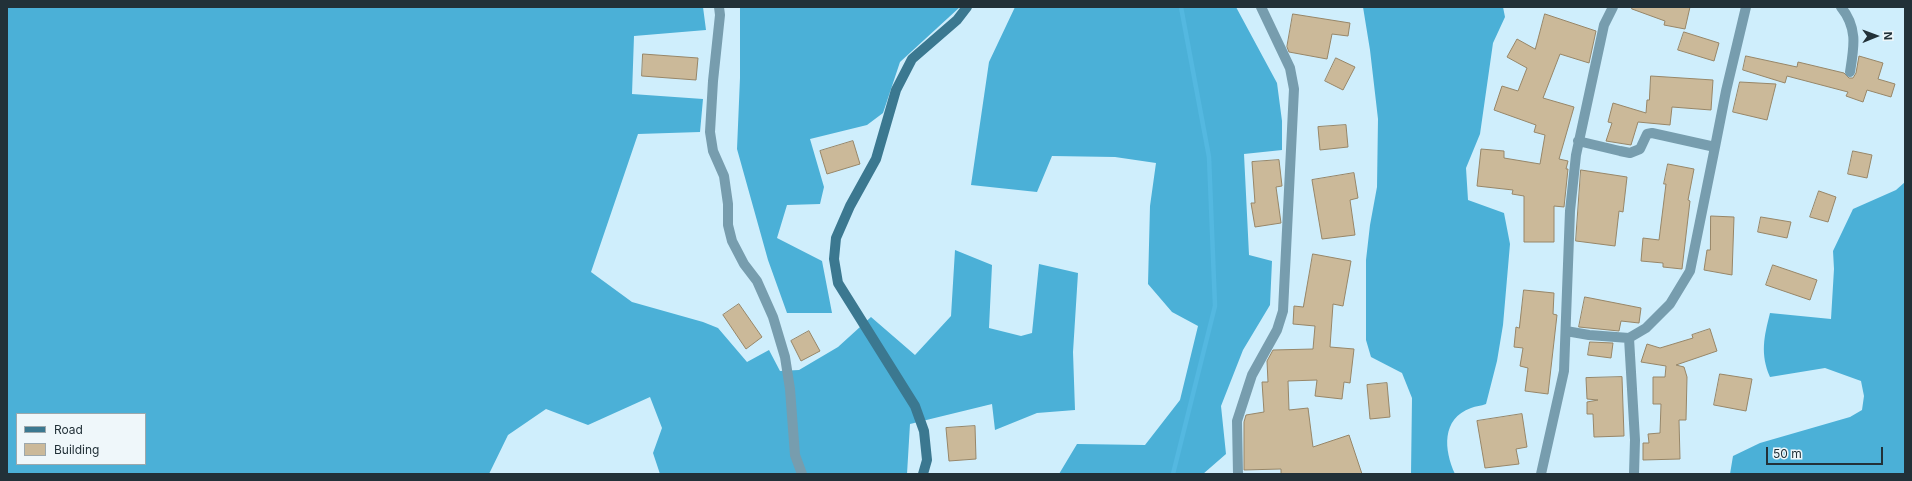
<!DOCTYPE html>
<style>
body{margin:0}
#map{position:relative;width:1912px;height:481px;overflow:hidden;background:#cfeefc;font-family:Inter,sans-serif}
canvas{display:block}
.frame{position:absolute;inset:0;border:8px solid #223138;pointer-events:none}
.legend{position:absolute;left:16px;top:413px;width:130px;height:52px;box-sizing:border-box;background:#eff7fa;border:1px solid #9da8ac;margin:0;padding:5px 7px;list-style:none;font-size:12px;color:#223138}
.legend li{display:flex;align-items:center;gap:8px;height:20px}
.legend b{width:20px;border:1px solid #9da8ac}
.north{position:absolute;left:1856px;top:16px;width:40px;height:40px;-webkit-text-stroke:3px #eff7fa;paint-order:stroke;rotate:89deg;font-size:11px;font-weight:700;line-height:16px;text-align:center;color:#223138}
.north::after{content:'';display:block;margin:auto;width:14px;height:18px;background:#223138;clip-path:polygon(50% 0,100% 100%,50% 72%,0 100%)}
.scale{position:absolute;left:1766px;top:447px;width:117px;height:18px;box-sizing:border-box;border:2px solid #223138;border-top:0;padding-left:5px;font-size:12px;line-height:14px;white-space:nowrap;color:#223138;-webkit-text-stroke:3px #eff7fa;paint-order:stroke}
</style>
<div id="map">
<canvas width="1912" height="481"></canvas>
<div class="frame"></div>
<ul class="legend">
<li><b style="height:5px;background:#3b7890"></b>Road</li>
<li><b style="height:11px;background:#cbb999"></b>Building</li>
</ul>
<div class="north">N</div>
<div class="scale">50 m</div>
</div>
<script>
const ctx = document.querySelector('canvas').getContext('2d');
ctx.lineJoin = 'round';
function fillPath(path, color) { ctx.fillStyle = color; ctx.fill(path, 'evenodd'); }
function stroke(path, color, width, dash) { ctx.strokeStyle = color; ctx.lineWidth = width; ctx.lineCap = dash ? 'butt' : 'round'; ctx.setLineDash(dash || []); ctx.stroke(path); }
fillPath(new Path2D(`
 M 7,7 L 703,7 L 706,30 L 634,36 L 632,94 L 703,99 L 700,132 L 638,134 L 591,272 L 632,302 L 703,322 L 718,328 L 747,362 L 769,350 L 780,371 L 799,370 L 838,347 L 871,317 L 915,355 L 951,316 L 955,250 L 992,265 L 989,328 L 1021,336 L 1032,333 L 1039,264 L 1078,273 L 1073,352 L 1075,410 L 1037,413 L 995,430 L 992,404 L 910,424 L 907,474 L 660,474 L 653,453 L 662,428 L 650,397 L 588,425 L 546,409 L 508,435 L 489,474 L 7,474 ZM 17,414 L 145,414 L 145,464 L 17,464 Z
 M 740,7 L 960,7 L 900,62 L 883,113 L 867,125 L 810,139 L 824,187 L 820,204 L 787,205 L 777,238 L 822,261 L 832,313 L 787,313 L 768,260 L 737,149 L 740,78 Z
 M 1015,7 L 1236,7 L 1277,83 L 1282,121 L 1282,150 L 1244,154 L 1249,255 L 1272,261 L 1270,305 L 1243,350 L 1221,406 L 1226,454 L 1203,474 L 1059,474 L 1077,444 L 1145,445 L 1180,400 L 1198,326 L 1172,312 L 1148,284 L 1150,206 L 1156,163 L 1115,157 L 1052,156 L 1037,192 L 971,185 L 989,62 Z
 M 1363,7 L 1503,7 L 1505,17 L 1493,43 L 1480,134 L 1466,168 L 1468,200 L 1504,213 L 1510,244 L 1503,325 L 1497,361 L 1486,404 C 1481,406 1476,406 1471,408 C 1441,419 1444,450 1455,474 L 1411,474 L 1412,398 L 1402,373 L 1371,357 L 1366,340 L 1366,260 L 1370,225 L 1377,187 L 1378,119 L 1370,50 Z
 M 1905,182 L 1905,474 L 1730,474 L 1733,456 L 1760,443 L 1850,417 L 1862,410 L 1864,396 L 1861,381 L 1825,368 L 1770,377 C 1760,354 1764,337 1770,313 L 1831,319 L 1834,269 L 1833,251 L 1853,209 L 1896,190 Z`), '#4bb0d7');
stroke(new Path2D(`
 M 1173,474 L 1215,306 L 1209,157 L 1181,7`), '#54b8e0', 4.5);
const building = new Path2D(`
 M 1632,7 L 1690,7 L 1685,29 L 1664,25 L 1665,21 L 1632,9 Z
 M 1293,14 L 1350,23 L 1348,36 L 1332,34 L 1327,59 L 1289,52 L 1287,47 Z
 M 1545,14 L 1596,31 L 1589,63 L 1560,54 L 1543,98 L 1574,107 L 1559,159 L 1568,161 L 1566,169 L 1568,169 L 1564,207 L 1554,206 L 1554,242 L 1524,242 L 1524,196 L 1512,194 L 1513,190 L 1477,186 L 1481,149 L 1504,151 L 1504,158 L 1540,164 L 1545,135 L 1534,132 L 1536,125 L 1494,110 L 1502,86 L 1518,91 L 1527,68 L 1507,57 L 1517,39 L 1535,49 Z
 M 1684,32 L 1719,43 L 1714,61 L 1678,50 Z
 M 643,54 L 698,58 L 696,80 L 642,76 Z
 M 1746,56 L 1797,67 L 1798,62 L 1844,73 L 1849,78 L 1853,78 L 1856,73 L 1859,56 L 1883,63 L 1878,79 L 1895,84 L 1891,97 L 1867,90 L 1863,102 L 1846,96 L 1848,92 L 1787,76 L 1785,83 L 1743,70 Z
 M 1336,58 L 1355,67 L 1343,90 L 1325,81 Z
 M 1651,76 L 1713,80 L 1711,110 L 1672,107 L 1670,125 L 1638,122 L 1631,145 L 1606,141 L 1612,123 L 1608,122 L 1613,103 L 1646,113 L 1647,100 L 1649,100 Z
 M 1740,82 L 1776,84 L 1767,120 L 1733,112 Z
 M 1346,125 L 1348,147 L 1320,150 L 1318,127 Z
 M 853,141 L 860,164 L 827,174 L 820,151 Z
 M 1853,151 L 1872,155 L 1867,178 L 1848,174 Z
 M 1279,160 L 1282,186 L 1276,187 L 1281,223 L 1255,227 L 1251,203 L 1255,203 L 1252,162 Z
 M 1668,164 L 1694,169 L 1688,200 L 1690,201 L 1682,269 L 1663,267 L 1663,263 L 1641,261 L 1643,238 L 1659,240 L 1666,184 L 1664,184 Z
 M 1581,170 L 1627,177 L 1623,212 L 1619,211 L 1615,246 L 1576,241 Z
 M 1354,173 L 1358,198 L 1350,200 L 1355,235 L 1322,239 L 1312,180 Z
 M 1819,191 L 1836,197 L 1828,222 L 1810,217 Z
 M 1711,216 L 1734,217 L 1732,275 L 1704,270 L 1707,250 L 1710,250 Z
 M 1761,217 L 1791,222 L 1787,238 L 1758,232 Z
 M 1313,254 L 1351,261 L 1343,306 L 1333,304 L 1330,347 L 1354,349 L 1350,383 L 1344,382 L 1342,399 L 1315,396 L 1317,380 L 1288,381 L 1289,410 L 1308,408 L 1313,447 L 1349,435 L 1362,474 L 1281,474 L 1281,469 L 1244,470 L 1244,422 L 1246,415 L 1264,412 L 1262,382 L 1268,382 L 1267,361 L 1273,350 L 1313,349 L 1315,326 L 1293,324 L 1294,306 L 1303,307 Z
 M 1773,265 L 1817,280 L 1810,300 L 1766,285 Z
 M 1524,290 L 1554,293 L 1553,314 L 1557,315 L 1548,394 L 1525,391 L 1528,368 L 1520,366 L 1523,348 L 1514,347 L 1516,327 L 1519,328 Z
 M 1585,297 L 1641,308 L 1639,323 L 1621,321 L 1619,331 L 1579,327 Z
 M 739,304 L 762,337 L 746,349 L 723,315 Z
 M 1710,329 L 1717,351 L 1676,365 L 1684,367 L 1687,377 L 1686,420 L 1679,420 L 1680,459 L 1643,460 L 1643,443 L 1649,443 L 1648,434 L 1660,433 L 1661,404 L 1653,404 L 1653,377 L 1665,377 L 1666,366 L 1641,362 L 1647,344 L 1660,348 L 1693,338 L 1692,335 Z
 M 809,331 L 820,351 L 801,361 L 791,341 Z
 M 1590,342 L 1613,343 L 1611,358 L 1588,355 Z
 M 1720,374 L 1752,379 L 1746,411 L 1714,405 Z
 M 1622,377 L 1624,436 L 1594,437 L 1593,414 L 1587,414 L 1587,402 L 1598,400 L 1587,399 L 1586,378 Z
 M 1387,383 L 1390,417 L 1370,419 L 1367,385 Z
 M 1522,414 L 1527,447 L 1516,449 L 1519,464 L 1485,468 L 1477,421 Z
 M 975,426 L 976,459 L 949,461 L 946,428 Z`);
fillPath(building, '#cbb999');
stroke(building, '#978668', 1);
stroke(new Path2D(`
 M 719,7 L 720,15 L 713,81 L 710,132 L 713,151 L 724,176 L 728,204 L 728,225 L 732,241 L 744,264 L 757,281 L 773,317 L 785,357 L 790,389 L 795,455 L 802,474
 M 1841,7 C 1858,28 1854,47 1850,72
 M 1578,141 L 1620,151 L 1630,153 L 1640,149 L 1647,134 L 1652,133 L 1715,147 L 1726,91 L 1746,7
 M 1566,331 L 1589,335 L 1629,338 L 1646,328 L 1670,304 L 1690,271 L 1715,147
 M 1629,338 L 1635,440 L 1634,474
 M 1238,474 L 1237,421 L 1252,375 L 1277,330 L 1283,311 L 1294,89 L 1290,68 L 1261,7
 M 1541,474 L 1564,371 L 1570,211 L 1576,155 L 1604,25 L 1613,7`), '#779dae', 10);
stroke(new Path2D(`
 M 923,474 L 927,460 L 924,431 L 915,406 L 838,283 L 834,259 L 836,238 L 850,206 L 876,159 L 896,90 L 912,59 L 957,20 L 967,7`), '#3b7890', 10);
</script>
